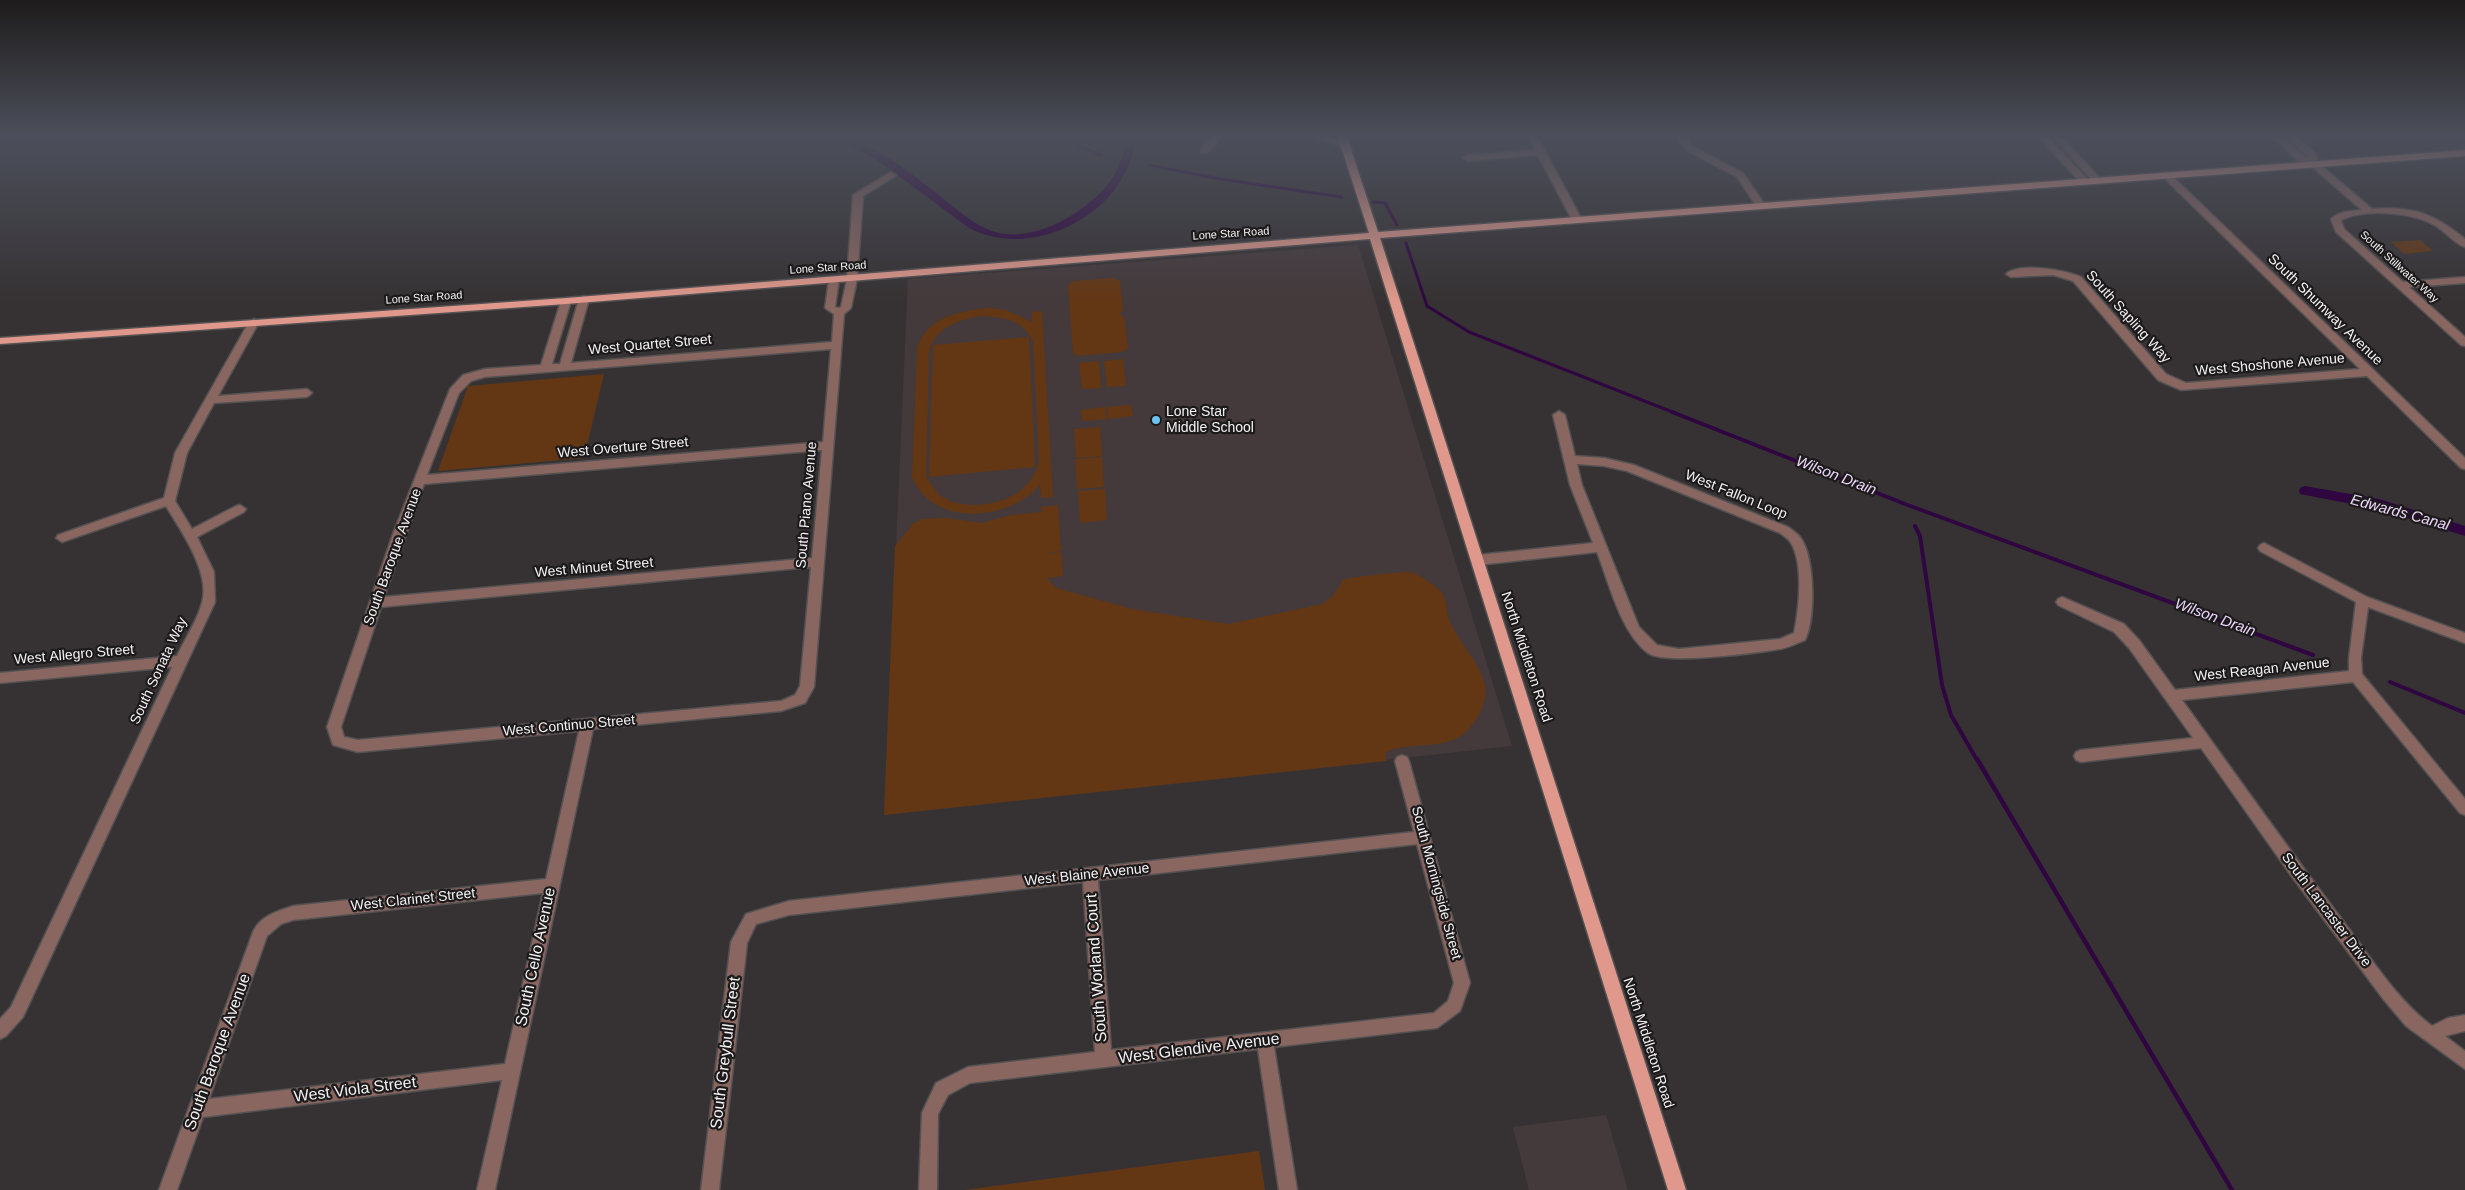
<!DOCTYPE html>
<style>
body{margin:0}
canvas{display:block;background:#363233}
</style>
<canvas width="2465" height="1190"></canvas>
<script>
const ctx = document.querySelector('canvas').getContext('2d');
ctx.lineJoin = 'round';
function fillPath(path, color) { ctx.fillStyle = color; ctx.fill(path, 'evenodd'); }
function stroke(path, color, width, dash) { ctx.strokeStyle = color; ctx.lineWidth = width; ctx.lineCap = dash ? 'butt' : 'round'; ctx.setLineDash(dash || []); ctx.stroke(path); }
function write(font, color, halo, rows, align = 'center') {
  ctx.font = font + ' Helvetica,sans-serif'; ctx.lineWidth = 4.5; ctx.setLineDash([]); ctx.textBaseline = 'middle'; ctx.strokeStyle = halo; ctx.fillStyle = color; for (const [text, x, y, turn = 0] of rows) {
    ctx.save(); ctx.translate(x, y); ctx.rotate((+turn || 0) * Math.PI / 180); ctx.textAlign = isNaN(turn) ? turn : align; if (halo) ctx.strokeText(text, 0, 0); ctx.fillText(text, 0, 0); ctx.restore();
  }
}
fillPath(new Path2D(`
 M 1358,245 L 1512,746 L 884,815 L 908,279 Z
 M 1606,1115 L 1628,1190 L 1529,1190 L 1513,1127 Z`), '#44393b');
fillPath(new Path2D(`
 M 2420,240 L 2433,251 L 2404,254 L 2391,242 Z
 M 1113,278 L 1120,281 L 1123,310 L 1119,314 L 1124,317 L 1128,348 L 1122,352 L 1078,356 L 1073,353 L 1068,285 L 1073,281 Z
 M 989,308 L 1006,310 L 1032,322 L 1032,312 L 1042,311 L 1053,497 L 1041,498 L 1040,485 C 1008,522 932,527 912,477 L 917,349 C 925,317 960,311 989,308 ZM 982,316 C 1004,317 1023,320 1033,341 L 1039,461 L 1036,471 L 1030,481 L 1019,492 L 1006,499 L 988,504 L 969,505 L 952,502 L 939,495 L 926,477 L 929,352 C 935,327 958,320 982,316 Z
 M 1029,337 L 1035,467 L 929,477 L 933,345 Z
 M 1123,359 L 1126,386 L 1107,387 L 1104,361 Z
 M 1099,361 L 1101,388 L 1082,389 L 1079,363 Z
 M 604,374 L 584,458 L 438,471 L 468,386 Z
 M 1131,405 L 1133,416 L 1108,419 L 1107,407 Z
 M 1105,407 L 1107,419 L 1082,421 L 1081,410 Z
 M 1100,427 L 1102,456 L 1076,458 L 1074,429 Z
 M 1102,457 L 1104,487 L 1077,489 L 1075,459 Z
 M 1105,489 L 1107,520 L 1080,523 L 1078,491 Z
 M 1058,505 L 1061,551 L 1043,554 L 1061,552 L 1063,576 L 1047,578 L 1056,588 L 1132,609 L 1229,624 L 1322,604 L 1333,596 L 1343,580 L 1349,578 C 1361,577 1405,570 1414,573 C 1423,577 1436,586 1442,593 C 1448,601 1446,614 1450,622 C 1460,645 1480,662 1485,686 C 1488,701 1477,721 1467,731 C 1446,751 1411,741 1386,752 L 1386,761 L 884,815 L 895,546 L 913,524 L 922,519 L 947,518 L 982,523 L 1011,515 L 1041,512 L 1041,507 Z
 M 1259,1151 L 1265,1190 L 964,1190 Z`), '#633714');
stroke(new Path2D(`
 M 1051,134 L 1101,155
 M 1149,165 L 1220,179 L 1342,197
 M 1373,202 L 1385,203 L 1397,225
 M 1406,243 L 1427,306 L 1469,332 L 1675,413`), '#2f0640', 3);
stroke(new Path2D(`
 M 1672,412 L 1905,504 L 2313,655
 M 1915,526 L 1920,536 L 1942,685 L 1951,715 L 1977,760
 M 2390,682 L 2465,713`), '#2f0640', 4);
stroke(new Path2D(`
 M 1977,759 L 2232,1190`), '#2f0640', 4.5);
fillPath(new Path2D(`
 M 815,134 C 866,134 907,170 945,200 C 961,213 978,228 999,233 C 1027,239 1059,225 1081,209 C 1108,190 1124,168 1126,134 L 1136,134 C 1132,210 1035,263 969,228 L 876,159 L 848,145 Z
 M 2305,486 L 2379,499 L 2465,526 L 2465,536 L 2378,509 L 2300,494 L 2299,491 L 2300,488 Z`), '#2f0640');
const minor = new Path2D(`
 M 1215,134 L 1224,134 L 1207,153 L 1201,153 L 1201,149 Z
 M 1310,134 L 1324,134 L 1347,144 L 1340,146 Z
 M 1527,134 L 1536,134 L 1582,220 L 1580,222 L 1574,222 L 1572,220 L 1538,155 L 1468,161 L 1463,158 L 1468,155 L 1535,150 Z
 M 1675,134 L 1684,134 L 1692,146 L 1743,173 L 1765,205 L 1763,207 L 1757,207 L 1737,177 L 1686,150 Z
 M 2036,134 L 2045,134 L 2087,179 L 2087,183 L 2081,183 Z
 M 2050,134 L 2059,134 L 2099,177 L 2099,181 L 2093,181 Z
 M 2270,134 L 2280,134 L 2303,156 L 2309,158 L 2284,134 L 2294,134 L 2316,154 L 2318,163 L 2372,209 C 2413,206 2433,213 2465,239 L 2465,247 C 2455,244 2446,232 2436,226 C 2414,212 2365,208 2341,220 L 2344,229 L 2403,282 L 2465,277 L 2465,283 L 2409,287 L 2465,337 L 2465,346 L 2461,345 L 2336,232 L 2331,219 C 2340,211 2350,211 2362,210 L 2311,166 L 2297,160 Z
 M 891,172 L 896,175 L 894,177 L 863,196 L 857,279 L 851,308 L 844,314 L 814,687 L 805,703 L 781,711 L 593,729 L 495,1190 L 477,1190 L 502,1080 L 203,1117 L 177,1190 L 159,1190 L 253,932 C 260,916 278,911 293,906 L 546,879 L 579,731 L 358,752 L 333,745 L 327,727 L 393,534 L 450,389 L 463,375 L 485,369 L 541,365 L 561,301 L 566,298 L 571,301 L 552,364 L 560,364 L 579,299 L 584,296 L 589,299 L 571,363 L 832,342 L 834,314 L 825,308 L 829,280 L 834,277 L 839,280 L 835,307 L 839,308 L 841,307 L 847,279 L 853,195 ZM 831,349 L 823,442 L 427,475 L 459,393 L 471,381 L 485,377 ZM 822,450 L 812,558 L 384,597 L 424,484 ZM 811,567 L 800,686 L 795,695 L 781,701 L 358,740 L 344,737 L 341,727 L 381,607 ZM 543,893 L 505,1064 L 209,1099 L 267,936 L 281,924 L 293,920 Z
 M 2166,172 L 2169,173 L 2465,458 L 2465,469 L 2461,468 L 2367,376 L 2181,390 L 2158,380 L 2073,281 L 2053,275 L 2011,277 L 2006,274 C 2019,262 2065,270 2081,277 L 2166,374 L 2186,383 L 2360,369 L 2163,177 L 2163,173 Z
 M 254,319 L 259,322 L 218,396 L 307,389 L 312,393 L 307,397 L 214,403 L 187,453 L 175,501 L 192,529 L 236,506 L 240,505 L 246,509 L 244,512 L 197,537 L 214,572 L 215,602 L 23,1017 L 6,1036 L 0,1039 L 0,1019 L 11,1007 L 172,667 L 0,683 L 0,673 L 177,656 C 185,639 197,621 202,603 C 211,573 181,531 166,506 L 62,542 L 56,538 L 58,535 L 164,498 L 175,453 L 249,322 Z
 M 1559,411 L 1565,415 L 1575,456 L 1604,458 L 1634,465 L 1788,527 C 1792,530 1797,533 1800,537 C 1815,557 1816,618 1805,640 C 1797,643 1788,648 1780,649 C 1757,653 1664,665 1648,653 C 1621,633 1609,583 1597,552 L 1478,565 L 1474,563 L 1472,560 L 1478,555 L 1593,543 L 1570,485 L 1553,415 ZM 1577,464 L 1604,466 L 1627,471 L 1780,533 C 1784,536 1789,539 1791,543 C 1804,565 1799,609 1794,633 L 1780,639 L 1679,649 L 1657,645 L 1639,627 L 1582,485 Z
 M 2264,543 L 2367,597 L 2465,633 L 2465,643 L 2368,607 L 2361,658 L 2362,674 L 2465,799 L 2465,815 L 2460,813 L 2353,682 L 2182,700 C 2236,775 2290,851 2346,925 C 2372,959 2397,1000 2432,1026 L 2448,1018 L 2465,1015 L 2465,1031 L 2445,1036 L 2465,1051 L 2465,1069 L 2406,1026 L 2384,1000 L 2290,874 L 2201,748 L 2081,762 L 2076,760 L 2074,756 L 2076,752 L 2081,750 L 2193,738 L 2129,648 L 2114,632 L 2058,605 L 2056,602 L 2058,599 L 2062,597 L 2124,624 L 2139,640 L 2175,690 L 2349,671 L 2349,658 L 2356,602 L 2260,551 L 2258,548 L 2260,545 Z
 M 1402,755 L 1407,757 L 1409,761 L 1470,983 L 1460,1011 L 1437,1028 L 1274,1047 L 1297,1190 L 1279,1190 L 1258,1049 L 970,1083 L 948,1095 L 938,1114 L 937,1190 L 919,1190 L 922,1113 L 936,1083 L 968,1067 L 1095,1052 L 1083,882 L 789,915 L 756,924 L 747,943 L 719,1190 L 701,1190 L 731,942 L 746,914 L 789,901 L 1414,832 L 1395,761 L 1397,757 ZM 1417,844 L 1454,983 L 1448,1001 L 1434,1013 L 1111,1050 L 1098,880 Z`);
const major = new Path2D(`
 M 1337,134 L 1346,134 L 1378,232 L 2465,150 L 2465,156 L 1380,238 L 1686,1190 L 1668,1190 L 1370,239 L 566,304 L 0,344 L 0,338 L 566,298 L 1369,233 Z`);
stroke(minor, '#545152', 3);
stroke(major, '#545152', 3);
fillPath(minor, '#8a6660');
fillPath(major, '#df988b');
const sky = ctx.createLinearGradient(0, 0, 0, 301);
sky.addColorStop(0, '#1e1c1c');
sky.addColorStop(0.45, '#4c4f5b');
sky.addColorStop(1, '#4c4f5b00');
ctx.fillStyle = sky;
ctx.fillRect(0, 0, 2465, 301);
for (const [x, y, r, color] of [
 [1156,420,5,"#6ec2f3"]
]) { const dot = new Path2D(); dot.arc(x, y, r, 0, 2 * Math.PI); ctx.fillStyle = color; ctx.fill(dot); stroke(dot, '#1c1a1b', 2); }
write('11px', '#f4f1f2', '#1c1a1b', [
 ["Lone Star Road",1231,234,-4],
 ["South Stillwater Way",2399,267,42],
 ["Lone Star Road",828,268,-4],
 ["Lone Star Road",424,298,-4]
]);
write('14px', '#f4f1f2', '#1c1a1b', [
 ["South Shumway Avenue",2325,310,44],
 ["South Sapling Way",2128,317,48],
 ["West Quartet Street",650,345,-5],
 ["West Shoshone Avenue",2270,365,-5],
 ["West Overture Street",623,448,-5],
 ["West Fallon Loop",1736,495,22],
 ["South Piano Avenue",807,505,-85],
 ["South Baroque Avenue",393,557,-70],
 ["West Minuet Street",594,568,-5],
 ["West Allegro Street",74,655,-5],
 ["North Middleton Road",1526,657,72],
 ["West Reagan Avenue",2262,670,-6],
 ["South Sonata Way",159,671,-65],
 ["West Continuo Street",569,726,-5],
 ["West Blaine Avenue",1087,875,-6],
 ["South Morningside Street",1436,883,75],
 ["West Clarinet Street",413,900,-6],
 ["South Lancaster Drive",2326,910,53],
 ["North Middleton Road",1648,1043,72]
]);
write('14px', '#f4f1f2', '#1c1a1b', [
 ["Lone Star",1166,412],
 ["Middle School",1166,428]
], 'left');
write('italic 15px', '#ecd5f9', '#1c1a1b', [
 ["Wilson Drain",1836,476,21],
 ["Edwards Canal",2400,513,15],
 ["Wilson Drain",2215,618,20]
]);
write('16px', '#f4f1f2', '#1c1a1b', [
 ["South Cello Avenue",536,957,-78],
 ["South Worland Court",1097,968,-94],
 ["West Glendive Avenue",1199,1049,-7],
 ["South Baroque Avenue",218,1052,-70],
 ["South Greybull Street",726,1053,-83],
 ["West Viola Street",355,1090,-7]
]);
</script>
